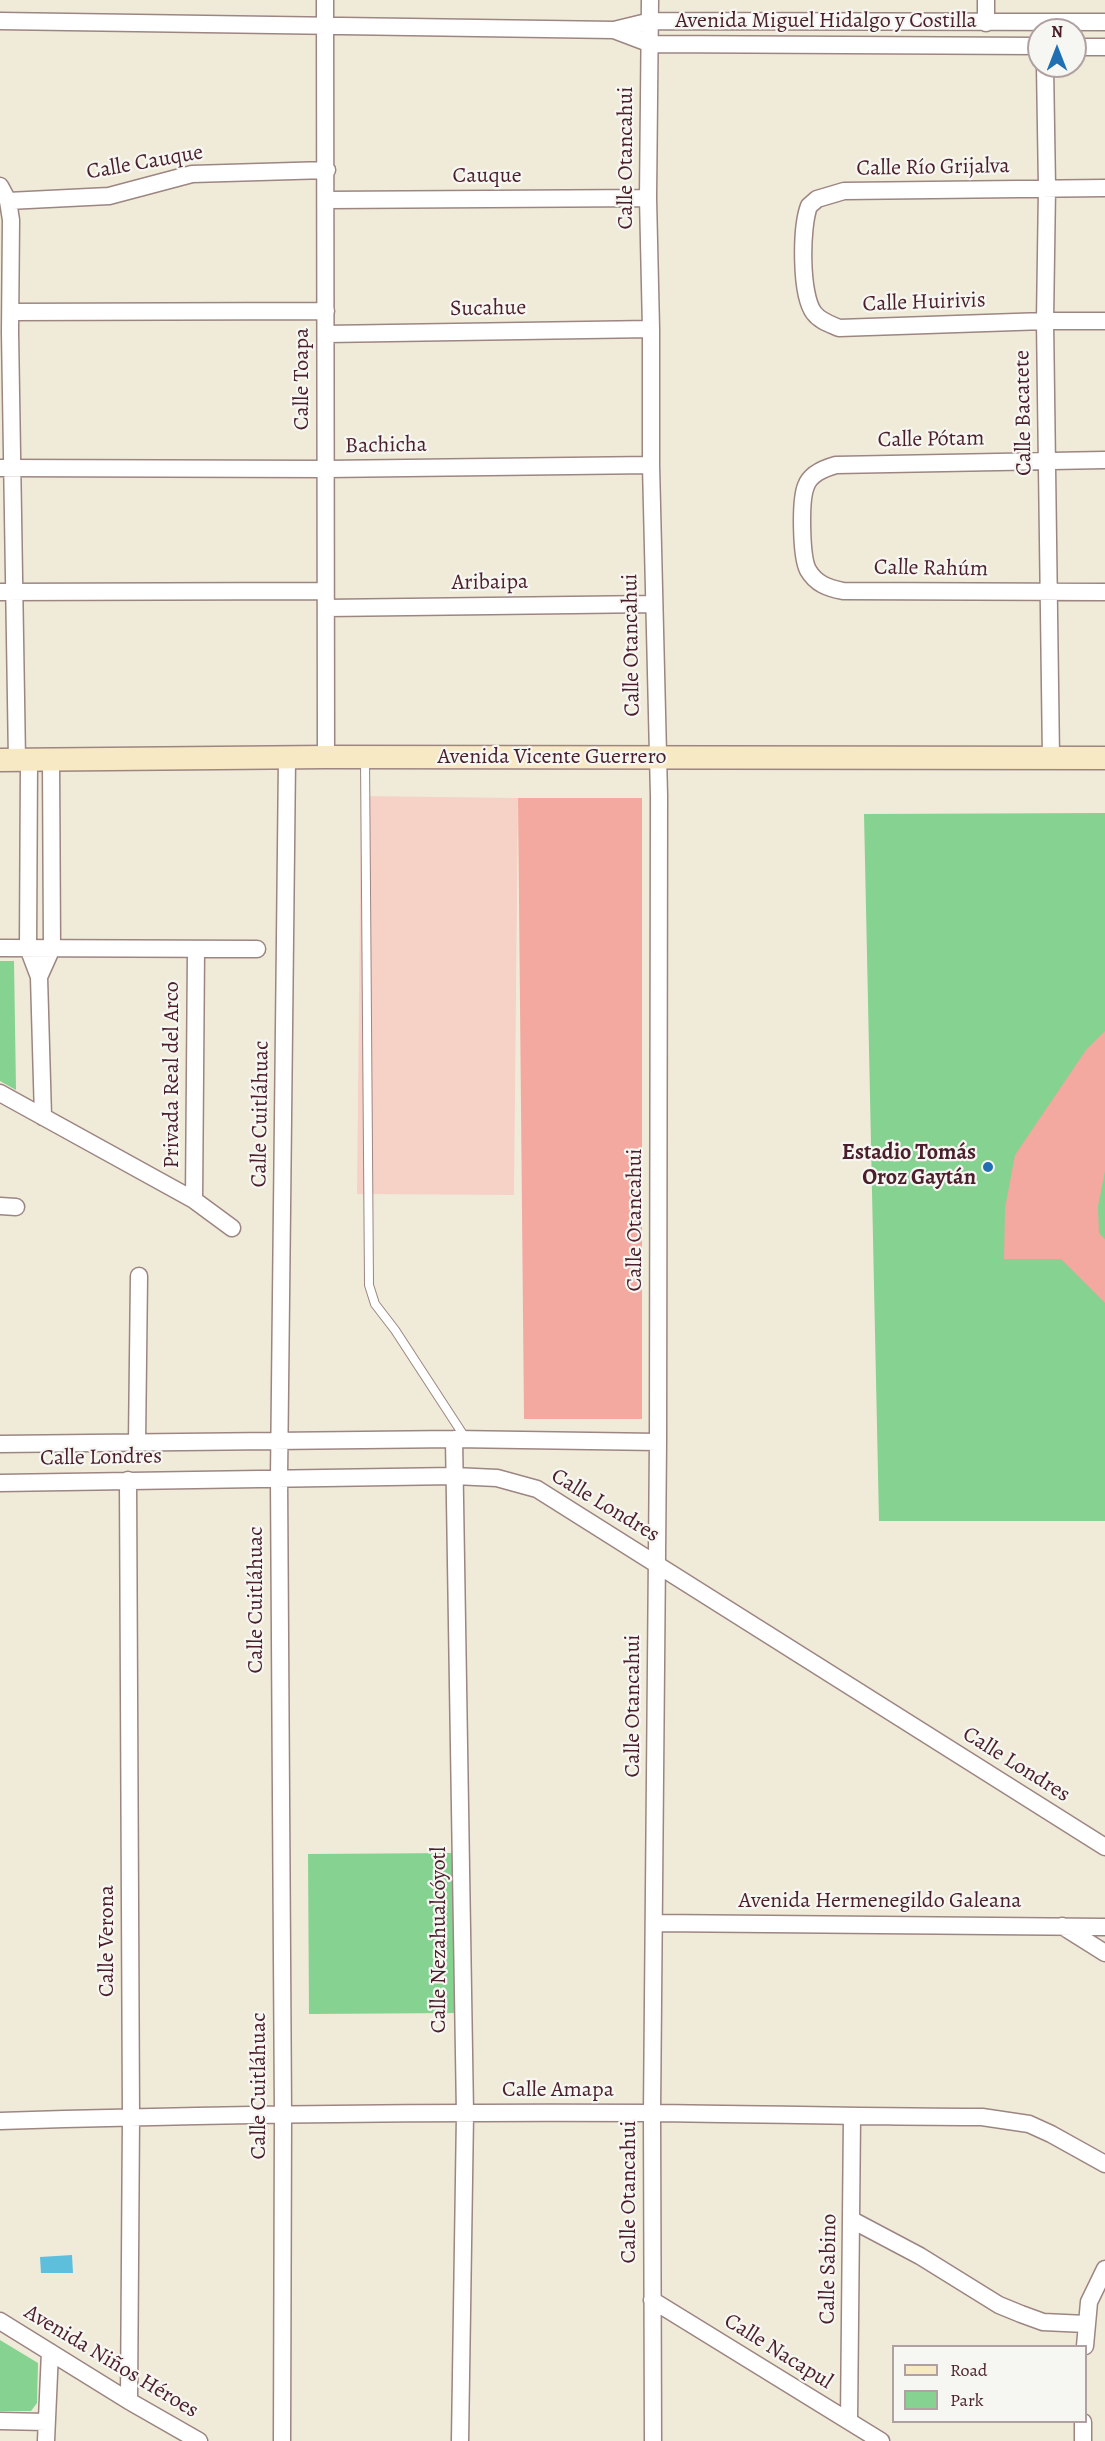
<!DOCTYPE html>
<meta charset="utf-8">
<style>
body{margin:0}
#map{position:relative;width:1105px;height:2441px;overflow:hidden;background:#f0ebd8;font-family:Alegreya,serif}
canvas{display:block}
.legend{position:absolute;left:892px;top:2345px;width:195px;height:78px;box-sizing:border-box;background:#f6f6f2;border:2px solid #b1a0a2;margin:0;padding:8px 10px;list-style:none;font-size:18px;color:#4a1f2b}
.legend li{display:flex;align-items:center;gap:12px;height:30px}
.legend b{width:30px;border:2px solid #b1a0a2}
.north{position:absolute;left:1027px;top:18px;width:60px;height:60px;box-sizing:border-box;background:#f6f6f2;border:2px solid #b1a0a2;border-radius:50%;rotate:0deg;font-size:16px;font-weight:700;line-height:24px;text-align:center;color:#4a1f2b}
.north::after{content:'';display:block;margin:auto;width:21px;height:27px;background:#1f6fb2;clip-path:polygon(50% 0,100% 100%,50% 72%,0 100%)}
</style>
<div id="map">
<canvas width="1105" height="2441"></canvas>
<ul class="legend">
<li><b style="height:8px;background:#f7e9c3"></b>Road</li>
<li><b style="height:16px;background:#85d291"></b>Park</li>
</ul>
<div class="north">N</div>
</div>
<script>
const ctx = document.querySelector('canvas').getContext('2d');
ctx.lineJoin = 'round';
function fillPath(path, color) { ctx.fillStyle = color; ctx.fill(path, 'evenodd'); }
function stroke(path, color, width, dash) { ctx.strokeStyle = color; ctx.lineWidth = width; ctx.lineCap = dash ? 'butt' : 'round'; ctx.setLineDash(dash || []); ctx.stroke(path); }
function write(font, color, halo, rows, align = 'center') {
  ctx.font = font + ' Alegreya,serif'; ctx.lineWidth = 4.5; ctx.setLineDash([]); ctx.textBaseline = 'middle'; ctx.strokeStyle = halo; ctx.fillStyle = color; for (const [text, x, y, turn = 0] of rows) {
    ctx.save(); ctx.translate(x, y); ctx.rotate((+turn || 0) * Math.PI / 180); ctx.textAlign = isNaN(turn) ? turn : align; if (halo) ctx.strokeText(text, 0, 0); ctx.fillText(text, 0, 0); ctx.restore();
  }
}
fillPath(new Path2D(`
 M 361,796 L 518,798 L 514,1195 L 357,1194 Z`), '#f6d1c6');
fillPath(new Path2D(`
 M 1105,813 L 1105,1521 L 879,1521 L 864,814 Z
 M 0,961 L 14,961 L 16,1090 L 0,1081 Z
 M 457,1853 L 458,2013 L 309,2014 L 308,1854 Z
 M 0,2340 L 38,2363 L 37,2403 L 31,2411 L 0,2411 Z`), '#85d291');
fillPath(new Path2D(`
 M 72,2255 L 73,2273 L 41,2273 L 40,2257 Z`), '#5ebfdd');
fillPath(new Path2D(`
 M 518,798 L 642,798 L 642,1419 L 524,1419 Z
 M 1105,1031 L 1105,1171 L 1098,1206 L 1099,1233 L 1105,1239 L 1105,1303 L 1061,1259 L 1004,1259 L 1005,1208 L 1015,1155 L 1086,1050 Z`), '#f3a8a0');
const service = new Path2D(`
 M 365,758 L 369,1285 L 375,1304 L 395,1330 L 466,1439`);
const minor = new Path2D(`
 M 325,0 L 326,757
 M 650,0 L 648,198 L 651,329 L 651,465 L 659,796 L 658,1442 L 652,2113 L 653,2441
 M 986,0 L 986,23
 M 0,21 L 614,30 L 651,21 L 1105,22
 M 614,30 L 651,44 L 1039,46
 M 1075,47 L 1105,47
 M 1045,66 L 1047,188 L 1045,321 L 1051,758
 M 0,186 L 8,201 L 11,220 L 10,332 L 17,760
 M 1105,188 L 844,191 L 817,199 L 809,206 C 801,227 800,295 814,313 C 820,321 830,324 839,328 L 1045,321 L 1105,321
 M 326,200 L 648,198
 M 8,201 L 109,196 L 192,174 L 327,170
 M 11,312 L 326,311
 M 326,334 L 651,329
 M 1105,460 L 836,465 C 825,468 810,474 806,486 C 800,500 801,557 808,570 C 816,584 828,588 843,591 L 1105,592
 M 0,468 L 326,469 L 651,465
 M 0,592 L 325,591
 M 326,608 L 654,604
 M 29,760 L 28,948 L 39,977 L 43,1117
 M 0,948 L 257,949
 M 39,977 L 52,948 L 51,760
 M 0,1093 L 194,1200 L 232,1228
 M 194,1200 L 196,950
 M 0,1206 L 16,1207
 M 454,1439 L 465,2114 L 460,2441
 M 137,1442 L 139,1276
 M 0,1444 L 454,1439 L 658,1442
 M 128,1480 L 131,2117 L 129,2401
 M 0,1483 L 454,1476 L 497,1478 L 537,1489 L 1105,1847
 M 655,1923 L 1105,1927
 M 1062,1926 L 1105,1953
 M 0,2121 C 217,2114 434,2112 651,2113 C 761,2114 872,2117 982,2117 L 1029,2124 L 1051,2134 L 1105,2164
 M 852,2220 L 920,2256 L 999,2305 L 1021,2314 L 1043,2322 L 1086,2324
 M 652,2300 L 881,2441
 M 0,2321 L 129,2401 L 199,2441
 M 1085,2346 L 1089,2302 L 1105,2269
 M 0,2421 L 46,2422
 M 849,2421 L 852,2117
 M 46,2441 L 50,2352
 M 282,2441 L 283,2115 L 279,1478 L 287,759
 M 1083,2441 L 1083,2422`);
const secondary = new Path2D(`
 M 0,760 L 326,757 L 1105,758`);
stroke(service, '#9d8582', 10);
stroke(minor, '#9d8582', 19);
stroke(secondary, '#9d8582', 25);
stroke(service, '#fff', 8);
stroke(minor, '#fff', 16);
stroke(secondary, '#f7e9c3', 22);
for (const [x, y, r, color] of [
 [988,1167,6,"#1f6fb2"]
]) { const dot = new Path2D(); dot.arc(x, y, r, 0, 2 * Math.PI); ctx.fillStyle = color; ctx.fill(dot); stroke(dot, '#f6f6f2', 2); }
write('22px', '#4a1f2b', '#f6f6f2', [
 ["Avenida Miguel Hidalgo y Costilla",826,22],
 ["Calle Otancahui",627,158,-90],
 ["Calle Cauque",145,163,-10],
 ["Calle Río Grijalva",933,168,-1],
 ["Cauque",487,177],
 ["Calle Huirivis",924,303,-2],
 ["Sucahue",488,309,-1],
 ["Calle Toapa",303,379,-90],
 ["Calle Bacatete",1024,413,-91],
 ["Calle Pótam",931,440,-1],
 ["Bachicha",386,446,-1],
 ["Calle Rahúm",931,569,1],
 ["Aribaipa",490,583,-1],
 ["Calle Otancahui",632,645,-91],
 ["Avenida Vicente Guerrero",552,758],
 ["Privada Real del Arco",173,1075,-90],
 ["Calle Cuitláhuac",261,1114,-89],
 ["Calle Otancahui",636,1220,-90],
 ["Calle Londres",101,1458,-1],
 ["Calle Londres",605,1506,31],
 ["Calle Cuitláhuac",257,1600,-90],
 ["Calle Otancahui",634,1706,-90],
 ["Calle Londres",1016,1765,32],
 ["Avenida Hermenegildo Galeana",880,1902],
 ["Calle Nezahualcóyotl",440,1940,-90],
 ["Calle Verona",108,1941,-90],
 ["Calle Cuitláhuac",260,2086,-90],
 ["Calle Amapa",558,2091],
 ["Calle Otancahui",630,2192,-90],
 ["Calle Sabino",829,2269,-89],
 ["Calle Nacapul",778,2352,32],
 ["Avenida Niños Héroes",111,2362,31]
]);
write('bold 22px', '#4a1f2b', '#f6f6f2', [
 ["Estadio Tomás",976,1154],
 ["Oroz Gaytán",976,1179]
], 'right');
</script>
